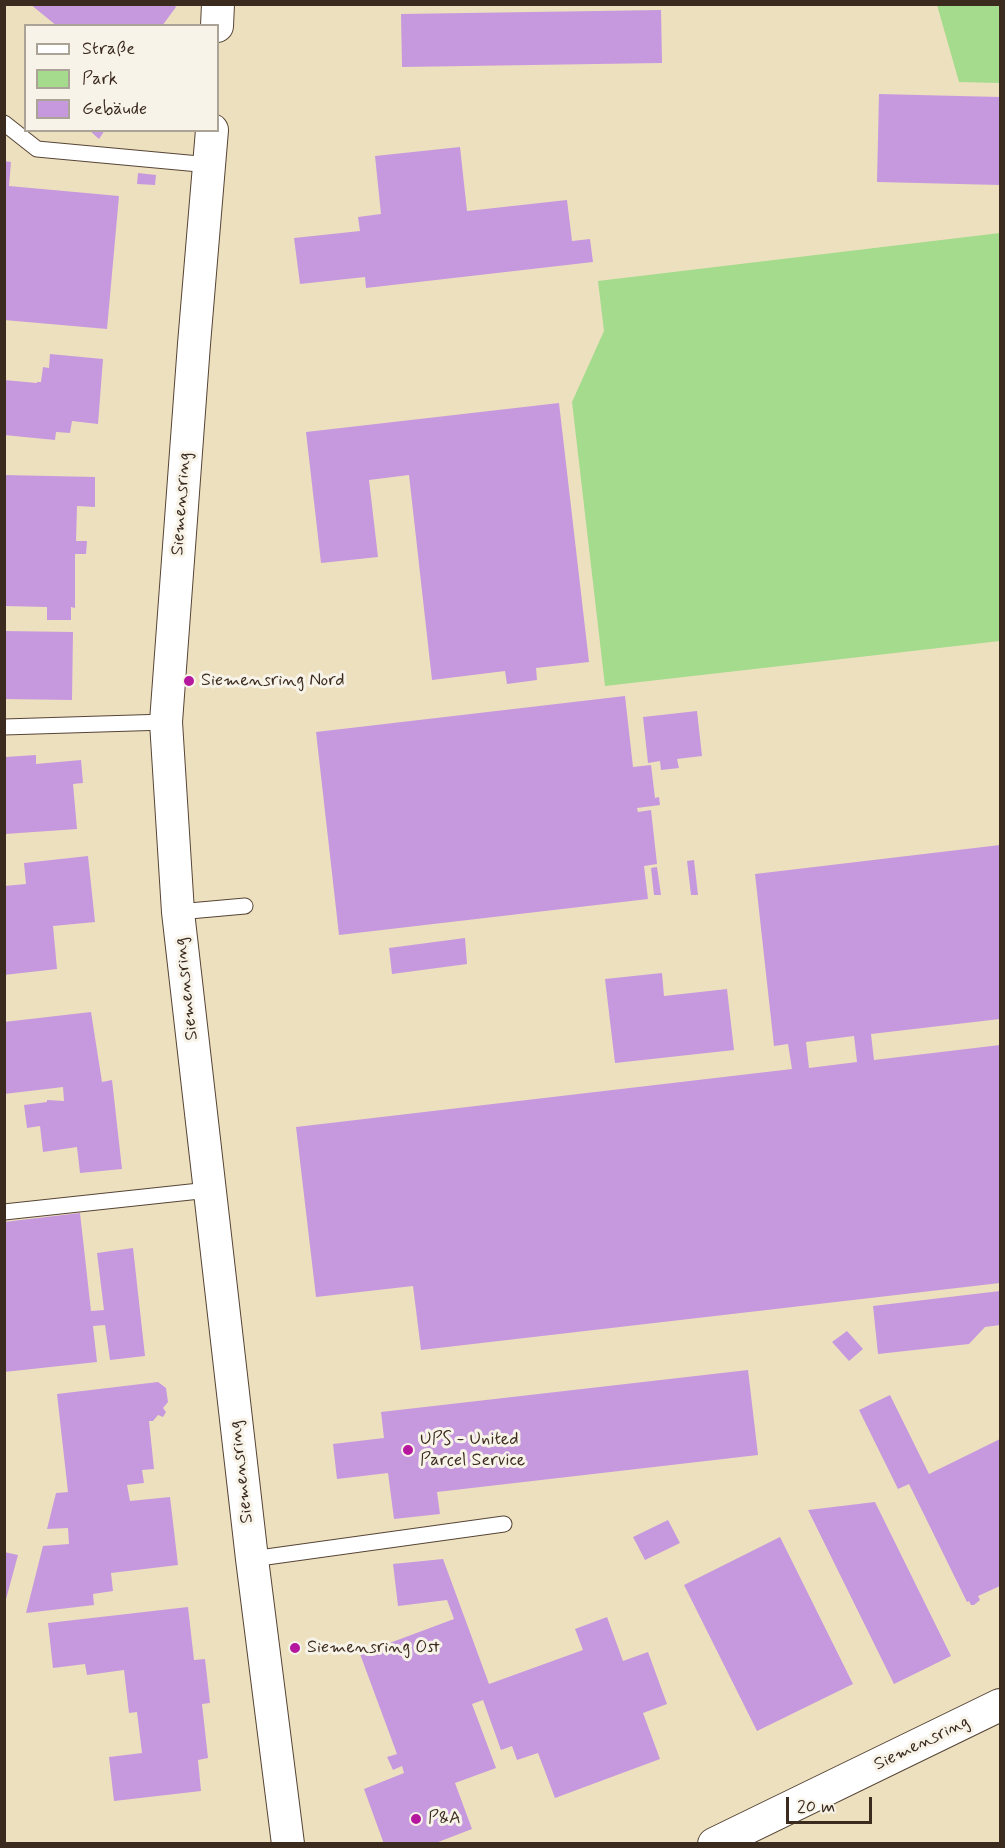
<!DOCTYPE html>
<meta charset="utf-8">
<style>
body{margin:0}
#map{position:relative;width:1005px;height:1848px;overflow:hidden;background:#ede0bf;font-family:Mynerve,sans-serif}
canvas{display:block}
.frame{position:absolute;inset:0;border:6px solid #3b2a1e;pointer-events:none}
.legend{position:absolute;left:24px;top:24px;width:195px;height:108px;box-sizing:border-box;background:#f7f3e8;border:2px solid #aca397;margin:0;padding:8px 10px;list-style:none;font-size:18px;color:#3b2a1e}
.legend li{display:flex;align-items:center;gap:12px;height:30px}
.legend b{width:30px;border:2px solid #aca397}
.scale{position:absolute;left:786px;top:1797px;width:86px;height:27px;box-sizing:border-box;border:3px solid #3b2a1e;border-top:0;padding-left:8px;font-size:18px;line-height:21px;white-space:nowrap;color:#3b2a1e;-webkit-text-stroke:4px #f7f3e8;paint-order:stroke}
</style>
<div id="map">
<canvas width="1005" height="1848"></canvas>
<div class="frame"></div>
<ul class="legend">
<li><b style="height:8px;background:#fff"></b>Straße</li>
<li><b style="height:16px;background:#a4db8d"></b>Park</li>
<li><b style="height:16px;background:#c699de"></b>Gebäude</li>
</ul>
<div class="scale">20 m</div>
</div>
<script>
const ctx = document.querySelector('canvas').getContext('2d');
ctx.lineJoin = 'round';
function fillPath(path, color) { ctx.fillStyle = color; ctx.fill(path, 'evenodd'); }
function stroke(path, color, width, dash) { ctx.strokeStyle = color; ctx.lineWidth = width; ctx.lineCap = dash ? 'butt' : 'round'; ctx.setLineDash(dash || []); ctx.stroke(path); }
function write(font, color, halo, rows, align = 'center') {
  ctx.font = font + ' Mynerve,sans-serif'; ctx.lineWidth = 6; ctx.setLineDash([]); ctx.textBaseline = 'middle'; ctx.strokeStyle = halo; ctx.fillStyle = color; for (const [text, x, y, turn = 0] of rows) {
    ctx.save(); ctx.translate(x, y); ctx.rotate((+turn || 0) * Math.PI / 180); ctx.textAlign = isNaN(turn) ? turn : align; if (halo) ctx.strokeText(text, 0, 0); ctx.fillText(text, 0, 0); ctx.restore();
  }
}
fillPath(new Path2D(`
 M 937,5 L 1000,5 L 1000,83 L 959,82 Z
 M 1000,233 L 1000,641 L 605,686 L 572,402 L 604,331 L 598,281 Z`), '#a4db8d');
fillPath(new Path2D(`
 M 30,4 L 173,4 L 176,7 L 162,26 L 57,26 Z
 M 661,10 L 662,63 L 402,67 L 401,14 Z
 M 879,94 L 1000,97 L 1000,185 L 877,182 Z
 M 89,130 L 105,130 L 99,139 Z
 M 460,147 L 467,211 L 567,200 L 572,241 L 590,239 L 593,262 L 366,288 L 365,277 L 300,284 L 294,238 L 360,231 L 358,217 L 381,214 L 375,156 Z
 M 4,161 L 11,162 L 9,186 L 119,196 L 107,329 L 4,320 Z
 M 138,173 L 156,175 L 155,185 L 137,184 Z
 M 50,354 L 103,359 L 98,424 L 72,421 L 70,433 L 56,432 L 55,440 L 4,435 L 4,380 L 37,383 L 37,382 L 41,382 L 43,367 L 49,368 Z
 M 559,403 L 589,662 L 536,668 L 537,680 L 507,684 L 505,671 L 432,680 L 409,475 L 369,480 L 378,557 L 321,563 L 306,432 Z
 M 4,475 L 95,477 L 95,507 L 77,506 L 76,541 L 87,541 L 86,554 L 75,554 L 75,608 L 71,607 L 71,620 L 47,620 L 47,607 L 4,606 Z
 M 4,631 L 73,632 L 72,700 L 4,699 Z
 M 625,696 L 633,767 L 651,765 L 655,798 L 659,797 L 660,805 L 637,808 L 638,812 L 651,810 L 657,864 L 644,866 L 648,899 L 339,935 L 316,732 Z
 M 697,711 L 702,756 L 677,759 L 679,768 L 661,770 L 660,761 L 648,763 L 643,717 Z
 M 36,755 L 36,764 L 81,760 L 83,783 L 73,784 L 77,829 L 5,834 L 5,757 Z
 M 1000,845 L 1000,1019 L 871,1034 L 874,1060 L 1000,1045 L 1000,1283 L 421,1350 L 413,1286 L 316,1297 L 296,1127 L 792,1069 L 788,1044 L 774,1046 L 755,874 ZM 854,1036 L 857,1062 L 809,1068 L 806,1042 Z
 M 88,856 L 95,922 L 53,926 L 57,969 L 4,975 L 4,886 L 26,884 L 24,863 Z
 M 694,860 L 698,895 L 691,895 L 687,861 Z
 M 657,867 L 661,895 L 654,895 L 651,868 Z
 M 465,938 L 467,964 L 392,974 L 389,948 Z
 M 662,973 L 664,996 L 727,989 L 734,1050 L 615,1063 L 605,979 Z
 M 91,1012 L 102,1082 L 112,1080 L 122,1169 L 80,1173 L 77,1147 L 43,1152 L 40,1126 L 27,1128 L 24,1105 L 47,1102 L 47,1100 L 64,1101 L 63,1087 L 4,1094 L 4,1022 Z
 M 80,1213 L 91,1311 L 104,1310 L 97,1253 L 133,1248 L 145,1356 L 110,1360 L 105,1325 L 93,1326 L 97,1362 L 4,1372 L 4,1222 Z
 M 1000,1291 L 1000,1325 L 985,1327 L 969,1344 L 878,1354 L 873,1306 Z
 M 847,1331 L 863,1349 L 849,1361 L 832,1342 Z
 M 748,1370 L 758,1455 L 437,1492 L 440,1514 L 394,1519 L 388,1473 L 337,1479 L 333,1444 L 384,1438 L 381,1412 Z
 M 158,1382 L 166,1388 L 168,1402 L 163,1408 L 166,1412 L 163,1417 L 158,1415 L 153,1421 L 149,1421 L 154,1469 L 142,1470 L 144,1483 L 127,1485 L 130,1501 L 170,1497 L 178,1565 L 111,1573 L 113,1591 L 93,1594 L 94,1605 L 26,1613 L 43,1546 L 69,1544 L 68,1528 L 47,1529 L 56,1493 L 68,1492 L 57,1394 Z
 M 890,1395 L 929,1474 L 1000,1439 L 1000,1586 L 978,1596 L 980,1600 L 974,1605 L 971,1605 L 969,1601 L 967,1602 L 909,1484 L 898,1489 L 859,1410 Z
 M 875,1502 L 951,1656 L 894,1684 L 808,1510 Z
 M 668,1520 L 680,1543 L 645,1560 L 633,1537 Z
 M 780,1537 L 853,1684 L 757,1731 L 684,1585 Z
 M 4,1552 L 18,1555 L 5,1603 L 4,1603 Z
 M 443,1559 L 489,1684 L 583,1650 L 575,1629 L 607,1617 L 623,1661 L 648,1652 L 667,1704 L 643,1713 L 660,1759 L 555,1798 L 538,1753 L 517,1760 L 512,1746 L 501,1750 L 483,1700 L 472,1704 L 496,1768 L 455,1783 L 472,1829 L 433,1844 L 384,1844 L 364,1789 L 404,1773 L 402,1766 L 393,1770 L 387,1757 L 397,1754 L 360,1654 L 454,1619 L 447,1600 L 398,1606 L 393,1564 Z
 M 188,1607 L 194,1660 L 205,1659 L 210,1703 L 202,1704 L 208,1758 L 198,1760 L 201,1791 L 114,1801 L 109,1757 L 142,1753 L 137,1712 L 129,1713 L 124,1670 L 87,1675 L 85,1664 L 53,1668 L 48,1623 Z`), '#c699de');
const lane = new Path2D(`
 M 4,123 L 37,149 L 210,165
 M 4,727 L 166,722
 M 178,912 L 245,906
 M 4,1212 L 209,1190
 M 252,1559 L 504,1524`);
const street = new Path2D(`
 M 217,26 L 218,4
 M 212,130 L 194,344 L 166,722 L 178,912 L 252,1559 L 288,1844
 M 714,1844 L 1000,1705`);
stroke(lane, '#564536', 17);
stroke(street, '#564536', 34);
stroke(lane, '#fff', 15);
stroke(street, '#fff', 32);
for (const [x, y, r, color] of [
 [189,681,6,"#b5179e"],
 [408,1450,6,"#b5179e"],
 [295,1648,6,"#b5179e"],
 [416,1819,6,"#b5179e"]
]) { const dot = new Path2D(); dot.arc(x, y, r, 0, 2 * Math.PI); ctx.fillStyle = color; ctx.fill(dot); stroke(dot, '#f7f3e8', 2); }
write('18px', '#3b2a1e', '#f7f3e8', [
 ["Siemensring",182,504,-86],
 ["Siemensring",187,989,-97],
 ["Siemensring",242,1472,-97],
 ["Siemensring",922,1744,-26]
]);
write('18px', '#3b2a1e', '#f7f3e8', [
 ["Siemensring Nord",201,681],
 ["UPS - United",420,1440],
 ["Parcel Service",420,1461],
 ["Siemensring Ost",307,1648],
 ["P&A",428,1819]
], 'left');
</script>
